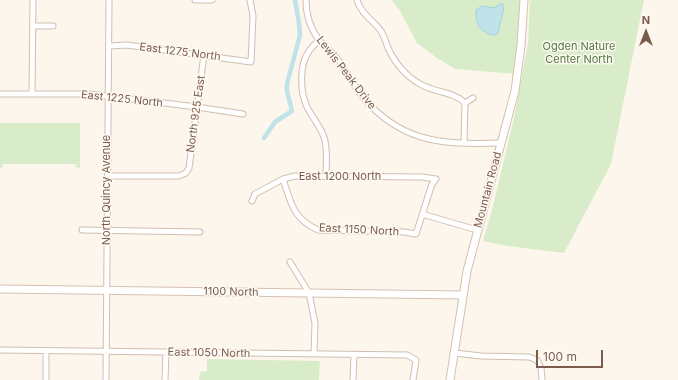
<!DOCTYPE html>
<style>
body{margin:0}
#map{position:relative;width:678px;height:380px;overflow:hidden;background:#fdf6ec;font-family:Inter,sans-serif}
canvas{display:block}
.north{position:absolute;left:626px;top:12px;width:40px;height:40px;-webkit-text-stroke:3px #fffaf3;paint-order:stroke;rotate:0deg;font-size:11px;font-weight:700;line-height:16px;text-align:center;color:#7a5c4d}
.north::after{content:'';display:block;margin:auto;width:14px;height:18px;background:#7a5c4d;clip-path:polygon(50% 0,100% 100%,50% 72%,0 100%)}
.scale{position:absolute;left:536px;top:350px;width:67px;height:18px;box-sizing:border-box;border:2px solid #7a5c4d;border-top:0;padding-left:5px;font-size:12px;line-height:14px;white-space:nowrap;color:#7a5c4d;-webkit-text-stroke:3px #fffaf3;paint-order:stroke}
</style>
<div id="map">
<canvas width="678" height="380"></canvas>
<div class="north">N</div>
<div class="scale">100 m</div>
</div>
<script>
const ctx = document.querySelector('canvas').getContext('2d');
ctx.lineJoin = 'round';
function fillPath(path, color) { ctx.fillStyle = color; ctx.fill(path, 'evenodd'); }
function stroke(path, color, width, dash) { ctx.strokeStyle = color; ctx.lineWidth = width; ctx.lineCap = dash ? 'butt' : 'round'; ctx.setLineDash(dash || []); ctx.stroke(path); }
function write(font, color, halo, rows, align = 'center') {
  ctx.font = font + ' Inter,sans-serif'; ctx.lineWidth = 3; ctx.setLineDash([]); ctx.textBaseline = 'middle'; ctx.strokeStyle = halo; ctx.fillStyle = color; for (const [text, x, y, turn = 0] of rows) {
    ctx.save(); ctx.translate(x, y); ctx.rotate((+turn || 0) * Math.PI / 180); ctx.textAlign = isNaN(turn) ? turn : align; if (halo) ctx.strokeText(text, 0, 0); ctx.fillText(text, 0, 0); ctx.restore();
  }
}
fillPath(new Path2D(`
 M 392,0 L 522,0 L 516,74 L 455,69 L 437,58 L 417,43 L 400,11 ZM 504,5 L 500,19 L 499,30 L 484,33 C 477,26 473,18 478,8 L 485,6 L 489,9 Z
 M 530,0 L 644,0 L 611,164 L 564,253 L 508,246 L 483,241 L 493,206 L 514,118 L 528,43 Z
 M 0,123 L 80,123 L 80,168 L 75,167 L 76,164 L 3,164 L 3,167 L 0,168 Z
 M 207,359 L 320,361 L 319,380 L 199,380 L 200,372 L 207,371 Z`), '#d8ecc9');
const water = new Path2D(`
 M 501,4 L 504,5 C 503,15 500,23 498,33 L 495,35 C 480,34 475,24 476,10 L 482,6 C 491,7 493,10 501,4 Z`);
fillPath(water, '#bfe3e8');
stroke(water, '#a5d3da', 1);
stroke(new Path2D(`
 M 264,138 L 275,122 L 292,111 L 287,91 L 287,84 L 300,35 L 299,23 L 295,0`), '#bfe3e8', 4.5);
const street = new Path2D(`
 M 195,0 L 212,0
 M 306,0 C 306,14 310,28 319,40 C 324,46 331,51 336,57 C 345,69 352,83 361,95 C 400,143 443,145 501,143
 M 357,0 C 361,14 373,20 381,31 C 384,36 386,42 388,48 C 395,63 406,76 420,84 C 435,93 453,91 465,103 L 464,142
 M 33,26 L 53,26
 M 319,40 C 316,43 312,47 309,51 C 299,65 300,92 307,107 C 312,117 320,126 324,137 C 328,148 326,164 326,177
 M 109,46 L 127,45 L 251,62 L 253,16 L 250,0
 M 0,94 L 89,94 L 197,107 L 243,114
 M 32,94 L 33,0
 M 465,103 L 473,98
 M 108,176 L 179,176 L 186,173 L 189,168 L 204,55
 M 252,201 L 255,194 L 283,179 L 295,176 L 422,177 L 436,179 L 432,184 L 416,234 L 404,232 L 318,230 C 293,219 291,203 283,179
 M 422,214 L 477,230
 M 82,230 L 200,232
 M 290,262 L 309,293 L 315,323 L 314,354
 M 0,350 L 407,355 L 416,360 L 413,380
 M 455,353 L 481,356 L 529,357 L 537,360 L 541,368 L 542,380
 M 46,380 L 46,351
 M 106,380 L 109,0
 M 165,380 L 166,352
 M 353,380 L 354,355`);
const secondary = new Path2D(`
 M 0,289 L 463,295
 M 450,380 L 467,271 L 515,91 L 521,46 L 524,0`);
stroke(street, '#d1beb0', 7);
stroke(secondary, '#d6c0b0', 9);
stroke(street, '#fff', 5);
stroke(secondary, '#fff', 7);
write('11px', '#537a41', '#fffaf3', [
 ["Ogden Nature",579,47],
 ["Center North",579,60]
]);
write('11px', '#7a5c4d', '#fffaf3', [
 ["East 1275 North",180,52,7],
 ["Lewis Peak Drive",346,73,52],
 ["East 1225 North",122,99,6],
 ["North 925 East",196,114,-82],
 ["East 1200 North",340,177],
 ["North Quincy Avenue",107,190,-90],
 ["Mountain Road",488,190,-75],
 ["East 1150 North",359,230,3],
 ["1100 North",231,292,1],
 ["East 1050 North",209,353,1]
]);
</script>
